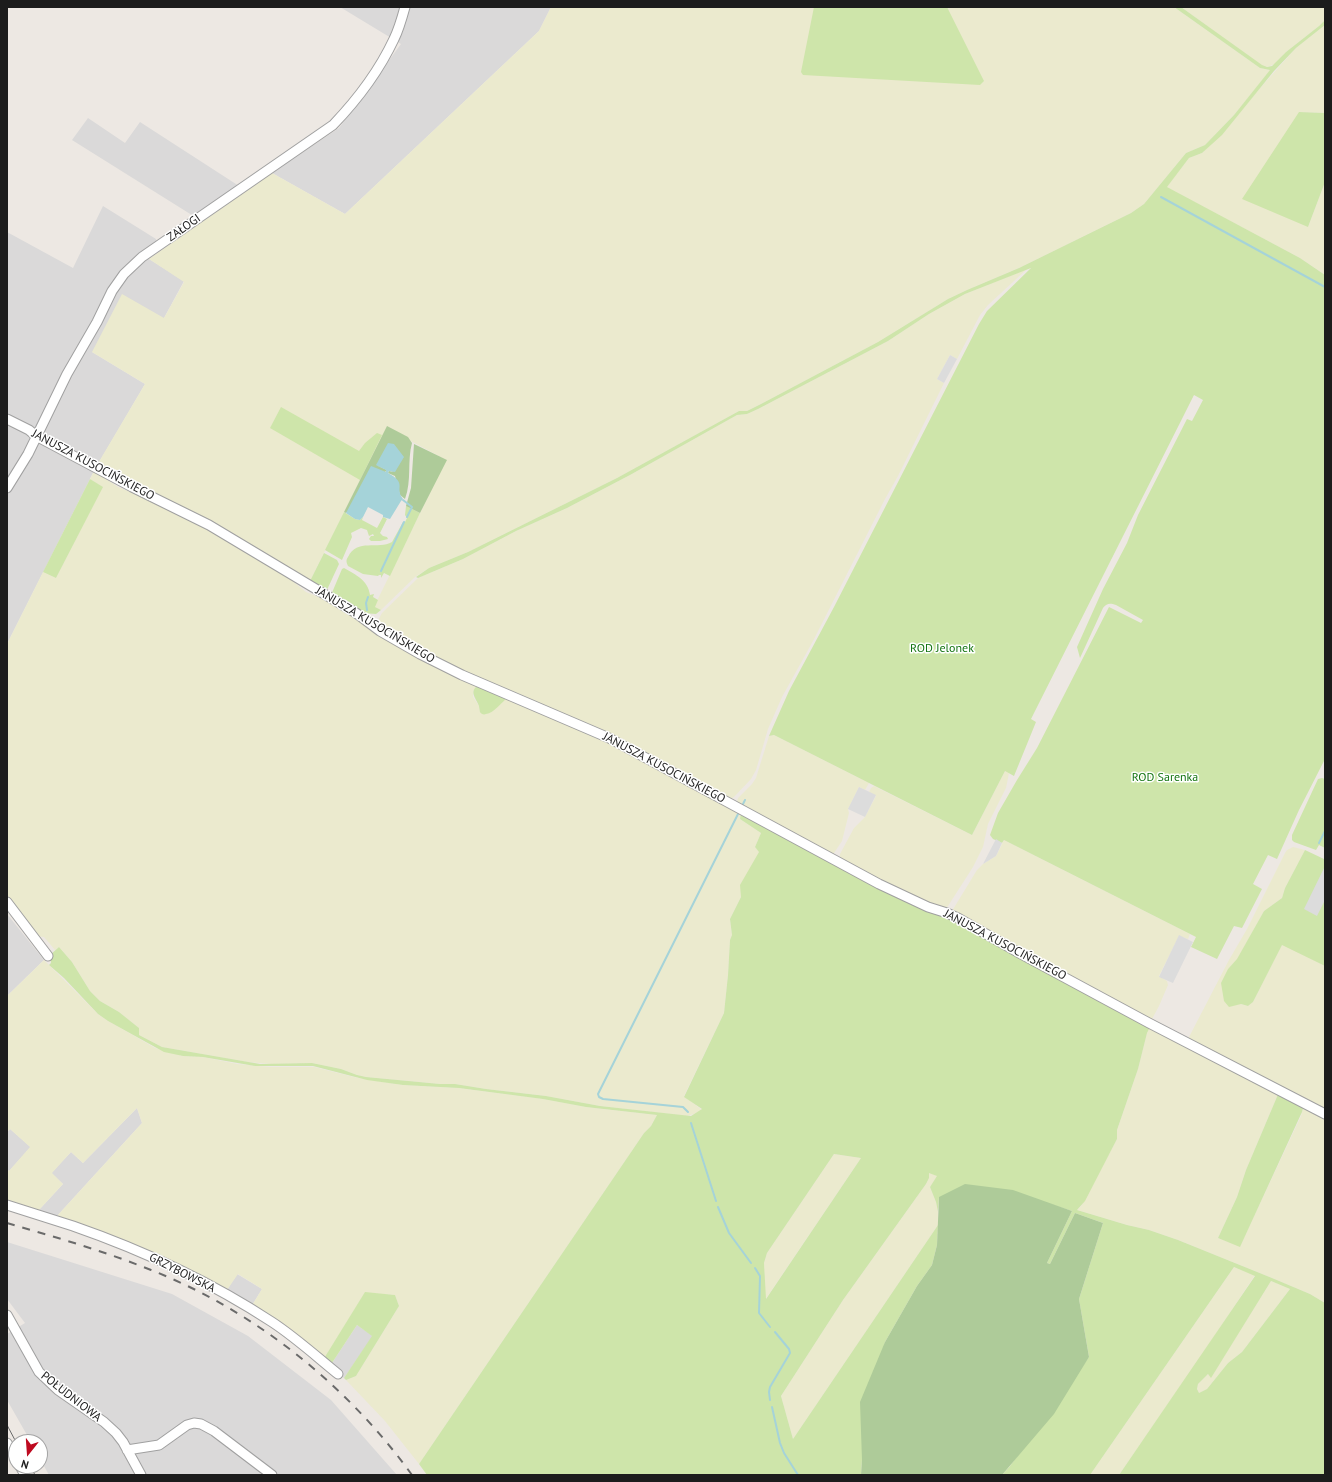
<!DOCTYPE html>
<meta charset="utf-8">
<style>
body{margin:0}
#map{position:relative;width:1332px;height:1482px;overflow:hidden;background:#ede8e3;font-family:"PT Sans",sans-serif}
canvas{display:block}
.frame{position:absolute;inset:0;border:8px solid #1c1c1c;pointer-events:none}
.north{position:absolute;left:8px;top:1434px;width:40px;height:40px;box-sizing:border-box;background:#fff;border:1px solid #a4a4a4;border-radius:50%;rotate:197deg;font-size:11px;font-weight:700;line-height:16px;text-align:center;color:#1c1c1c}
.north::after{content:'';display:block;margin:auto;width:14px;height:18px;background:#be0a20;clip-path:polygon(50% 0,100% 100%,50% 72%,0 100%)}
</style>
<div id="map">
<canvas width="1332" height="1482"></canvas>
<div class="frame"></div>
<div class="north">N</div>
</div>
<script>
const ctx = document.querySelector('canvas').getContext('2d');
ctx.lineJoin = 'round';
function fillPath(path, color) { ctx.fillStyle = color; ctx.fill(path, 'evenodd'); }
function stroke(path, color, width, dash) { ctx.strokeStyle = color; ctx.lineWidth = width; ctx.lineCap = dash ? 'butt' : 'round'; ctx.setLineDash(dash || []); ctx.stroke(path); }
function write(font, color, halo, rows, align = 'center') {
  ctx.font = font + ' "PT Sans",sans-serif'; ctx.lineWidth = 3; ctx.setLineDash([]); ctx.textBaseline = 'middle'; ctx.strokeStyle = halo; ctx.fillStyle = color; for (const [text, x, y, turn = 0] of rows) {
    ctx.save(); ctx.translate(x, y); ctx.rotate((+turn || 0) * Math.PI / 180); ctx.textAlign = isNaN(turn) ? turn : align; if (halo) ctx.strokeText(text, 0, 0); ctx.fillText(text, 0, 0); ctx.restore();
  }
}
fillPath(new Path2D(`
 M 340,7 L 551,7 L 539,31 L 345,214 L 272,173 L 339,128 L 401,44 Z
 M 88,118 L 125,143 L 140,122 L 239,186 L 195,217 L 72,140 Z
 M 103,206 L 156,239 L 159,251 L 149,259 L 184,281 L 164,318 L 92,352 L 145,384 L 94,471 L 7,644 L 7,232 L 73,268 Z
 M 7,914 L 44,960 L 7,996 Z
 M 137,1108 L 142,1123 L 57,1216 L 38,1211 L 63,1184 L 51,1173 L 71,1152 L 83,1163 Z
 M 10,1129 L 31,1147 L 9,1171 L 7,1169 L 7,1132 Z
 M 7,1242 L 172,1294 L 248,1336 L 331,1400 L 397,1475 L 49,1475 L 40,1459 L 40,1442 L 31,1442 L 7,1400 L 7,1334 L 25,1323 L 7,1299 Z
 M 237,1274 L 262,1289 L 251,1307 L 225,1293 Z
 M 357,1325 L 373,1336 L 344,1378 L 330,1366 Z`), '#dad9d9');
fillPath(new Path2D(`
 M 551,7 L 1174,7 L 1260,68 L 1271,70 L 1234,115 L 1205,145 L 1186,153 L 1144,204 L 1131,213 L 1019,268 L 967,290 L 948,299 L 878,342 L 761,404 L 747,411 L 739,411 L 617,478 L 468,552 L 429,568 L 415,577 L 381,610 L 374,607 L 446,460 L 409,440 L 362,476 L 310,581 L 97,465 L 145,384 L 92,352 L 122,294 L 164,318 L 184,282 L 149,259 L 272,173 L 345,214 L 539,31 Z
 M 1181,7 L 1325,7 L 1325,20 L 1319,26 L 1286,52 L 1275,64 L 1267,67 L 1262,66 Z
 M 1325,25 L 1325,113 L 1299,112 L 1308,227 L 1325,182 L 1325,275 L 1300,258 L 1166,187 L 1189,158 L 1202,153 L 1296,48 Z
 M 1027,269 L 988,305 L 980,315 L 957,359 L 950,355 L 937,379 L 944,383 L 898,476 L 885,499 L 813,641 L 782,697 L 768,729 L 756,770 L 751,779 L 734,797 L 730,799 L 477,678 L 409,645 L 376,624 L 382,613 L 418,578 L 463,559 L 516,531 L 567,508 L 630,475 L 737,415 L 747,414 L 758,409 L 888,341 L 929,314 L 965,294 Z
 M 94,471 L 118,487 L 165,506 L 200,525 L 285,575 L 306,592 L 333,603 L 479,685 L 473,691 L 473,697 L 479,706 L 480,712 L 491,712 L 508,697 L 611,743 L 741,813 L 740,819 L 761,833 L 755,847 L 760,852 L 741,885 L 741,897 L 730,919 L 732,935 L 730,940 L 728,975 L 724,1013 L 684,1096 L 702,1110 L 694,1114 L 687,1116 L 600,1106 L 546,1096 L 486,1089 L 455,1084 L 440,1084 L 366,1077 L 357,1075 L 341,1069 L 312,1063 L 272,1064 L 248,1062 L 162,1047 L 139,1035 L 139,1028 L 119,1012 L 100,1001 L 90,991 L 72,962 L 59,947 L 55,950 L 44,937 L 35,936 L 7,894 L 7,644 L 43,572 L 56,578 L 102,487 L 90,479 Z
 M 774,735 L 869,783 L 865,790 L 859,787 L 848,809 L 849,813 L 842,841 L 834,853 L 831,853 L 737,802 L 738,798 L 752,784 L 756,778 L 769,736 Z
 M 1005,771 L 1009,773 L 1006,788 L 988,824 L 983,847 L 973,867 L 948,906 L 944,909 L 908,894 L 841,859 L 840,857 L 840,854 L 854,828 L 865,817 L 876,796 L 869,792 L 871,788 L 874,786 L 972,835 Z
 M 1004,840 L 1190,934 L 1188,939 L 1179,936 L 1159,976 L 1167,981 L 1168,985 L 1159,1006 L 1152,1019 L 1148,1020 L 952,911 L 977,870 L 983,864 L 996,856 Z
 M 1293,847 L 1305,850 L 1285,888 L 1282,898 L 1264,911 L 1237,960 L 1228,969 L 1241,1004 L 1248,1006 L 1253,1002 L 1282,944 L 1325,966 L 1325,1112 L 1190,1040 L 1189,1037 L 1229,960 L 1247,929 L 1285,853 L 1287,850 Z
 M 44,960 L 98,1014 L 108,1021 L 126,1031 L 155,1048 L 183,1056 L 203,1057 L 237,1064 L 269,1067 L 314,1067 L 358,1078 L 403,1085 L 459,1088 L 544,1099 L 586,1107 L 657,1115 L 651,1126 L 644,1133 L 419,1464 L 385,1421 L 346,1380 L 356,1376 L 399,1306 L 395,1295 L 365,1293 L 323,1360 L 251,1307 L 262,1289 L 238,1274 L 225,1293 L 57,1216 L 142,1123 L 137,1108 L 83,1163 L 71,1152 L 52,1173 L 63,1184 L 38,1211 L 7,1203 L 7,1169 L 9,1171 L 30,1147 L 10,1129 L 7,1132 L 7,996 Z
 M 1150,1027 L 1279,1092 L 1246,1170 L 1237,1197 L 1218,1238 L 1240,1246 L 1301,1116 L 1304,1105 L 1325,1118 L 1325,1303 L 1310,1294 L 1272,1278 L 1178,1240 L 1149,1230 L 1127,1225 L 1077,1210 L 1081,1206 L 1117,1139 L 1117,1130 L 1138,1069 L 1147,1033 Z
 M 834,1154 L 861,1158 L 765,1300 L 764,1263 L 767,1253 Z
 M 929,1172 L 938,1176 L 930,1187 L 936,1202 L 938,1212 L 938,1225 L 793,1439 L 781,1396 L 843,1300 L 926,1184 L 929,1178 Z
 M 1234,1267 L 1255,1275 L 1198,1361 L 1119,1475 L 1090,1475 Z
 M 1271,1281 L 1290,1289 L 1242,1352 L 1228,1363 L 1207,1389 L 1199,1393 L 1197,1389 L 1198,1384 L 1208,1374 L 1211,1377 Z`), '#ebeace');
fillPath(new Path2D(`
 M 814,7 L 947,7 L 984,81 L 980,85 L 803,75 L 801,72 Z
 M 1174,7 L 1181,7 L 1262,65 L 1267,67 L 1272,66 L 1286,52 L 1319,26 L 1325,20 L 1325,25 L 1296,48 L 1274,71 L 1222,135 L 1202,153 L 1189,158 L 1167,187 L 1300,258 L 1325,275 L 1325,759 L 1299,810 L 1277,859 L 1268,855 L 1253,884 L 1262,889 L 1242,928 L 1234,926 L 1217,959 L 1191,947 L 1196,937 L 1004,840 L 1002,843 L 993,839 L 990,835 L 998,813 L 1017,780 L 1037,748 L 1109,607 L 1141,623 L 1143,620 L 1116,605 C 1110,603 1107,603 1103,608 L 1080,658 L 1077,647 L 1103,589 L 1127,543 L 1138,515 L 1187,419 L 1192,421 L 1203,400 L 1194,395 L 1031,719 L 1036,722 L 1014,776 L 1005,771 L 972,835 L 774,735 L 769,736 L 789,691 L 834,607 L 979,324 L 987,311 L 1031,268 L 965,294 L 929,314 L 888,341 L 758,409 L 747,414 L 737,415 L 630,475 L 567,508 L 516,531 L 463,559 L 418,578 L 416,577 L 429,568 L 468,552 L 617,478 L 739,411 L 747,411 L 761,404 L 878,342 L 948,299 L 967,290 L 1019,268 L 1131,213 L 1144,204 L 1186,153 L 1205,145 L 1234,115 L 1270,70 L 1260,68 Z
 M 1299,112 L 1325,113 L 1325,182 L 1308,227 L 1242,199 Z
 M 281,407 L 359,451 L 365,443 L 377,433 L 382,435 L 360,480 L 270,428 Z
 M 90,479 L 103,487 L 56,578 L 43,572 Z
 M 406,506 L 420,513 L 390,576 L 384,573 L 381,578 L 381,575 L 379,575 L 378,576 L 363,574 L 348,566 C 346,562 346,560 348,557 C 357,538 378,550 392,542 L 403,522 L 405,522 L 407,518 L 405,515 Z
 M 344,512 L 355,519 L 360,520 L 363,517 L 362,520 L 377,528 L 383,517 L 387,519 L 380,533 L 383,536 L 387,537 L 388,539 L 380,541 L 371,541 L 369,539 L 371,536 L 374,536 L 373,534 L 369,536 L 367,530 L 361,528 L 351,533 L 352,537 L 342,560 L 325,550 Z
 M 324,553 L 337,560 L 339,564 L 326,592 L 310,581 Z
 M 344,568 C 356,575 368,580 370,595 L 374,594 L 373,597 L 378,600 L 375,607 L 381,610 L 376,614 L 363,613 L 331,595 L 342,569 Z
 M 479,685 L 508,697 C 502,702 494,713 486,714 C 484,715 481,714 480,712 C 480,712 479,707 479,706 C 476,698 468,691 479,685 Z
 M 1322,778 L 1325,779 L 1325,848 L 1319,845 L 1316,850 L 1294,842 L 1292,840 L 1292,835 L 1318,779 Z
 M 741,813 L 951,917 L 1150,1027 L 1147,1033 L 1138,1069 L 1117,1130 L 1117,1139 L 1085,1201 L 1077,1210 L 1127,1225 L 1149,1230 L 1178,1240 L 1272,1278 L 1310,1294 L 1325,1303 L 1325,1475 L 1119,1475 L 1255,1276 L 1234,1267 L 1090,1475 L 1002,1475 L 1010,1466 L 1089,1357 L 1079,1299 L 1103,1223 L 1075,1213 L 1050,1264 L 1047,1263 L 1072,1211 L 1041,1201 L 939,1197 L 938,1212 L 936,1202 L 930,1187 L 937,1176 L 929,1173 L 929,1178 L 926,1184 L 843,1300 L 781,1396 L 793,1439 L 938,1225 L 937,1245 L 932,1265 L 917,1286 L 885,1342 L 862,1460 L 861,1475 L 427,1475 L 419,1464 L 644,1133 L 651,1126 L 657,1115 L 586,1107 L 543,1099 L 459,1088 L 403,1085 L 367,1080 L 313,1066 L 255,1066 L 203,1057 L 183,1056 L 164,1052 L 108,1021 L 98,1014 L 64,978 L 49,965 L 51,963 L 50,955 L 59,947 L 72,962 L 90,991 L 100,1001 L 119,1012 L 139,1028 L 139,1035 L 162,1047 L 260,1064 L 312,1063 L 341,1069 L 357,1075 L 366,1077 L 440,1084 L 455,1084 L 486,1089 L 546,1096 L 600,1106 L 691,1116 L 702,1109 L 684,1097 L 724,1013 L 728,975 L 730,940 L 732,935 L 730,919 L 741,897 L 740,885 L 759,852 L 755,847 L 761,833 L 740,819 ZM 834,1154 L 861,1158 L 766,1299 L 764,1263 L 767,1253 ZM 1271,1281 L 1290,1289 L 1242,1352 L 1228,1363 L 1207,1389 L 1199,1393 L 1197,1389 L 1198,1384 L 1208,1374 L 1211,1378 Z
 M 1305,850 L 1324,859 L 1325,858 L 1325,966 L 1282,945 L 1253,1002 L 1248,1006 L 1241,1004 L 1229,1007 L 1224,1001 L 1221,983 L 1228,969 L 1237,959 L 1264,911 L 1282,898 L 1285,888 Z
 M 1279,1092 L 1304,1105 L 1302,1112 L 1240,1247 L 1218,1238 L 1237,1197 L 1246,1170 Z
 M 365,1292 L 395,1295 L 399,1306 L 356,1376 L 346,1380 L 344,1378 L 372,1336 L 357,1325 L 330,1366 L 323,1360 Z`), '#cee5aa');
fillPath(new Path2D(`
 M 387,426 L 408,437 L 412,443 C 407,461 412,480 405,499 L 400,495 L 395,476 L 388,473 L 389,471 L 394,472 L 376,465 L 387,470 L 385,472 L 346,513 L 344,512 Z
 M 414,444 L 447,460 L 420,513 L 406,506 L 411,488 Z
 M 965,1184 L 1013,1190 L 1072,1211 L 1047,1263 L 1050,1264 L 1075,1213 L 1103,1223 L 1079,1299 L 1089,1357 L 1054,1414 L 1002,1475 L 861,1475 L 862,1460 L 860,1402 L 885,1342 L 917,1286 L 932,1265 L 937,1245 L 939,1197 Z`), '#aecb99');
fillPath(new Path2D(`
 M 950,355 L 957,359 L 944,383 L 937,379 Z
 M 859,787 L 876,795 L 865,817 L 848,809 Z
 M 996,839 L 1002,843 L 996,856 L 983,864 Z
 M 1325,866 L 1325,900 L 1317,916 L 1304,909 Z
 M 1179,935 L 1193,942 L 1173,983 L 1159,977 Z`), '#dcdcdc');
fillPath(new Path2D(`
 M 388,443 L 394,444 L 404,457 L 395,472 L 389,471 L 388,473 C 408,484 394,487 403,499 L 401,501 L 390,519 L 383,517 L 383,515 L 368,507 L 363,517 L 360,520 L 355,519 L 346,513 L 371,466 L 386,472 L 386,470 L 376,465 Z`), '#a5d3d9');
stroke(new Path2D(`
 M 1161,197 L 1325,287
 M 403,500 L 412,507 L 407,517
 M 381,571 L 404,522
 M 367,610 L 366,603 L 368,597
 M 743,804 L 745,800
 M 1319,843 L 1325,831
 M 688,1112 L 683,1107 L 603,1099 L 599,1097 L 598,1094 L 738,814
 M 691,1123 L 716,1201
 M 718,1207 L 729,1233 L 751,1263
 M 755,1268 L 760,1276 L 759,1313 L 770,1327
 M 770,1400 L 769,1392 L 770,1387 L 790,1353 L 789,1349 L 775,1332
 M 772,1407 L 780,1443 L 784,1453 L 798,1475`), '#a5d3d9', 2);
const minor = new Path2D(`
 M 7,419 L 29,430 L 36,436 L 132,487 L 209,525 L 356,613 L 380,631 L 420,654 L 462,675 L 609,738 L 879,884 L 928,907 L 947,913 L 958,918 L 1021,954 L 1149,1023 L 1325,1114
 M 7,488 L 28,454 L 67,374 L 97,322 L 112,291 L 124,274 L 142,257 L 333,125 C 357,100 379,71 394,39 C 399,29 402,18 405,7
 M 7,902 L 48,956
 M 7,1205 C 29,1212 51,1219 73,1226 C 142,1250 211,1282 272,1322 C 295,1337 317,1357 338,1374
 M 7,1315 L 39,1372 L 58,1390 L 104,1422 L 116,1433 L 123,1442 L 141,1475
 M 7,1443 L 16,1459
 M 127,1450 L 159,1445 L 187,1425 L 194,1423 L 201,1424 L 214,1431 L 272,1475
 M 20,1466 L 25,1475`);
stroke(minor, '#a0a0a0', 11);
stroke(minor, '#fff', 9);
stroke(new Path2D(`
 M 7,1425 L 16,1442
 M 30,1466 L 35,1475`), '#6a6a6a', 1);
stroke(new Path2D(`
 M 7,1223 C 55,1237 104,1251 151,1270 C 255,1311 347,1385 412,1475`), '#6a6a6a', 2, [8, 8]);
write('12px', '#1c1c1c', '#fff', [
 ["ZAŁOGI",184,228,-35],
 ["JANUSZA KUSOCIŃSKIEGO",93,465,28],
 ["JANUSZA KUSOCIŃSKIEGO",375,625,31],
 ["JANUSZA KUSOCIŃSKIEGO",664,768,28],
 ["JANUSZA KUSOCIŃSKIEGO",1005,945,28],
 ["GRZYBOWSKA",182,1273,27],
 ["POŁUDNIOWA",71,1397,38]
]);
write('12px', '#147411', '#fff', [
 ["ROD Jelonek",942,649],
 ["ROD Sarenka",1165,778]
]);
</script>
